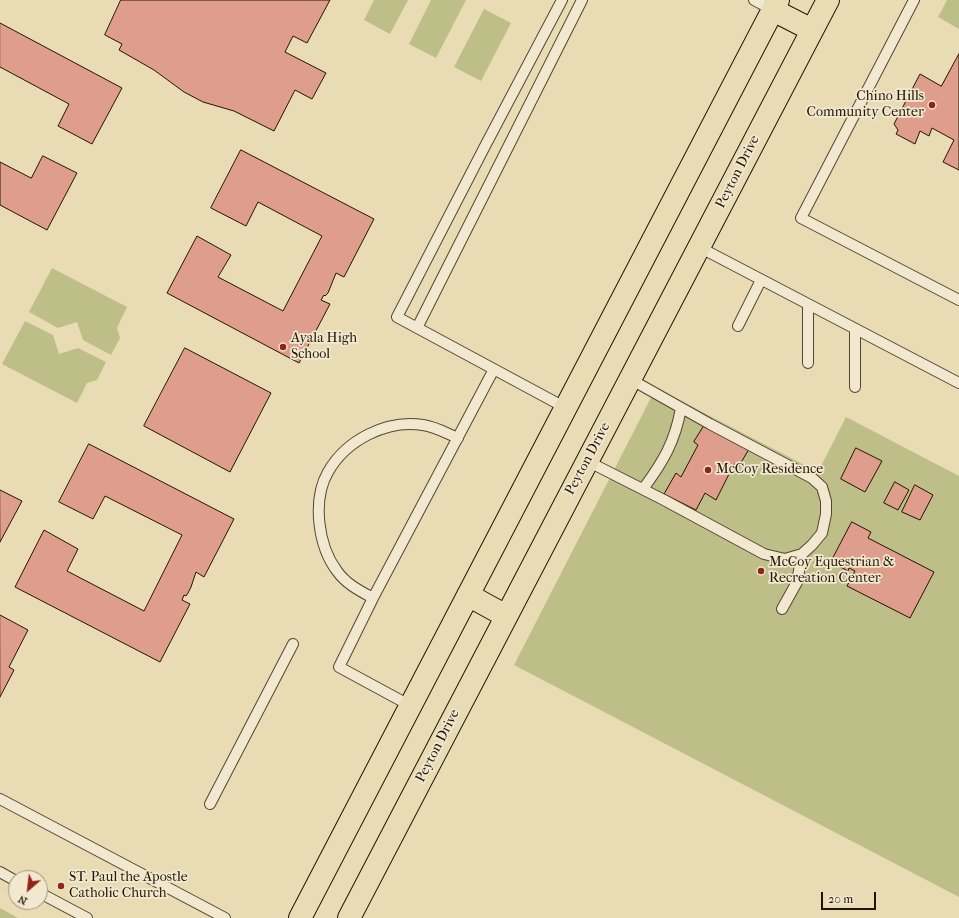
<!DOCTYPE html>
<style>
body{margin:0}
#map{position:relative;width:959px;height:918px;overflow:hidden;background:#e9dcb5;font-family:"IM FELL French Canon",serif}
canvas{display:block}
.north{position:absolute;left:8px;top:870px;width:40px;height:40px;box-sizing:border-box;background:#f1e8cf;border:1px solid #9e937e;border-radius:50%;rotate:208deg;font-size:11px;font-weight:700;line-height:16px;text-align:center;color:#221404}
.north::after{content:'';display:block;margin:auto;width:14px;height:18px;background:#8f2418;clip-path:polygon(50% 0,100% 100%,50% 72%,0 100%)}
.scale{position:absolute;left:821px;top:892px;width:55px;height:18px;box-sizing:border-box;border:2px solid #221404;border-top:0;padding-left:5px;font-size:12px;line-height:14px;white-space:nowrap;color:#221404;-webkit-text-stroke:3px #f1e8cf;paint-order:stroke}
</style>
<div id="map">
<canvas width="959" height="918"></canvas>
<div class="north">N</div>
<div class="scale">20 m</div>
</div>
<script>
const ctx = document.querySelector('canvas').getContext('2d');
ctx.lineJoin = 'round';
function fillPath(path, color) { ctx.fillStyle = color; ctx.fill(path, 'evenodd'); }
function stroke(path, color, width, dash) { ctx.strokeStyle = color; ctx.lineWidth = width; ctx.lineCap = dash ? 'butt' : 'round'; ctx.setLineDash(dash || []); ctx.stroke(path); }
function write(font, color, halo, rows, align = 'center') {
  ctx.font = font + ' "IM FELL French Canon",serif'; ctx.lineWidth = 3.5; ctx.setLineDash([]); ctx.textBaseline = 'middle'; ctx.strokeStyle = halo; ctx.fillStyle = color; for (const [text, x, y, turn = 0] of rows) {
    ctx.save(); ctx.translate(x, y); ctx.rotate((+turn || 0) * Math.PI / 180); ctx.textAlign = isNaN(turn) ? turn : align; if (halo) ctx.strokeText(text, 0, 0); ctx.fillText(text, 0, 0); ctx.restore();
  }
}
fillPath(new Path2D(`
 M 374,0 L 408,0 L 390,34 L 364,20 Z
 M 431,0 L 466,0 L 436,58 L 409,44 Z
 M 947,0 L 959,0 L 959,29 L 938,17 Z
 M 484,9 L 511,23 L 481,81 L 454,67 Z
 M 52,268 L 127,307 L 117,328 L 120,338 L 111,355 L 83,340 L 77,322 L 58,328 L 29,312 Z
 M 25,321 L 53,335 L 59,354 L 78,348 L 106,362 L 97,380 L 87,383 L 77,403 L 2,364 Z
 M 656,388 L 818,472 L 846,417 L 959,476 L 959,897 L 514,665 Z
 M 0,908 L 18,918 L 0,918 Z`), '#bebe88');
const building = new Path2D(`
 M 121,0 L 330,0 L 307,43 L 293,36 L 285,52 L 326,73 L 312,99 L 295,90 L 274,131 L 234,111 L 203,102 L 184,92 L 154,70 L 119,50 L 122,44 L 105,35 Z
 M 0,23 L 122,88 L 92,144 L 58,126 L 69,104 L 0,67 Z
 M 959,54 L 959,170 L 943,162 L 954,140 L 932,128 L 929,136 L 920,131 L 915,144 L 896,134 L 898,130 L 894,124 L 920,74 L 941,86 Z
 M 241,150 L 374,219 L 344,277 L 336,273 L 328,293 L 325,296 L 324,295 L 321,300 L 330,304 L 299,363 L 167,293 L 197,236 L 231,255 L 218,277 L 283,311 L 322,236 L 258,202 L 246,226 L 211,208 Z
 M 43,156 L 77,173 L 47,230 L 0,205 L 0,162 L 31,178 Z
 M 185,348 L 271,393 L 230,472 L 144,426 Z
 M 704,426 L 749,449 L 739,466 L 734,464 L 716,500 L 705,493 L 696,510 L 664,494 L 676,473 L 681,477 L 698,445 L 694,442 Z
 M 89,444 L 234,519 L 204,577 L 196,572 L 191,587 L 188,593 L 186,596 L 184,595 L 182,600 L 190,604 L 160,662 L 15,587 L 44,530 L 78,549 L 67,571 L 144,611 L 182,535 L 105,496 L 93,519 L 59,502 Z
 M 856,448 L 882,461 L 865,492 L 841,479 Z
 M 895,482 L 909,490 L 898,510 L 884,503 Z
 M 915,485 L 933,495 L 920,520 L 902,512 Z
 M 0,490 L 22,501 L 0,542 Z
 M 852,522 L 871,532 L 868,538 L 934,572 L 910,618 L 847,586 L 855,571 L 849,568 L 848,571 L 831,562 Z
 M 0,615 L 28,630 L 9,667 L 14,670 L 0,697 Z`);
fillPath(building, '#df9e8c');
stroke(building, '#221404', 1);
const service = new Path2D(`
 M 562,0 L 484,148 L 397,317 L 566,408
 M 754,0 L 773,10
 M 914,0 L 801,218 L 959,300
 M 699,247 L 959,383
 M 738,326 L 761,280
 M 417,328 L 582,0
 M 808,363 L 808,305
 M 855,387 L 855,329
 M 587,461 L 664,500 L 764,554 L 785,559 L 802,554 L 812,545 L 822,533 L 826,514 L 826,501 L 822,487 L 812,478 L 710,424 L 630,379
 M 643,489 C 663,462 675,442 681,408
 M 373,598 C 360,591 346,584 337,571 C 318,546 312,500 328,472 C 346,440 387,419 423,425 C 436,427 446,433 458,438
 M 782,609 L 797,582 L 802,554
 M 411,706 L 339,667 L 373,598 L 494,369
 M 0,799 L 225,918
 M 210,804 L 293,644
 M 0,872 L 16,881
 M 40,893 L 87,918`);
const primary = new Path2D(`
 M 773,10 L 812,30
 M 468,595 L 506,616
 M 300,918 L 778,0
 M 349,918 L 828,0`);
stroke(service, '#544630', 12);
stroke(primary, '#221404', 24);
stroke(service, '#f1e8cf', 10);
stroke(primary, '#e9dcb5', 22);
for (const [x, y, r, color] of [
 [932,105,4,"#8f2418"],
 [283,347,4,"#8f2418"],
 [708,470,4,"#8f2418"],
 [761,571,4,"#8f2418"],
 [61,886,4,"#8f2418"]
]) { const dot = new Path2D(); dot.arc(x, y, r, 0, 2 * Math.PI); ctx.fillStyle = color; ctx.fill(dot); stroke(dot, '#f1e8cf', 1.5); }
write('14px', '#221404', '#f1e8cf', [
 ["Chino Hills",924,97,"right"],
 ["Community Center",924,113,"right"],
 ["Ayala High",291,339],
 ["School",291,355],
 ["McCoy Residence",716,470],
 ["McCoy Equestrian &",769,563],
 ["Recreation Center",769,579],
 ["ST. Paul the Apostle",69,878],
 ["Catholic Church",69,894]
], 'left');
write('14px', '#221404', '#f1e8cf', [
 ["Peyton Drive",738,172,-63],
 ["Peyton Drive",588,459,-62],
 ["Peyton Drive",438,746,-63]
]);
</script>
